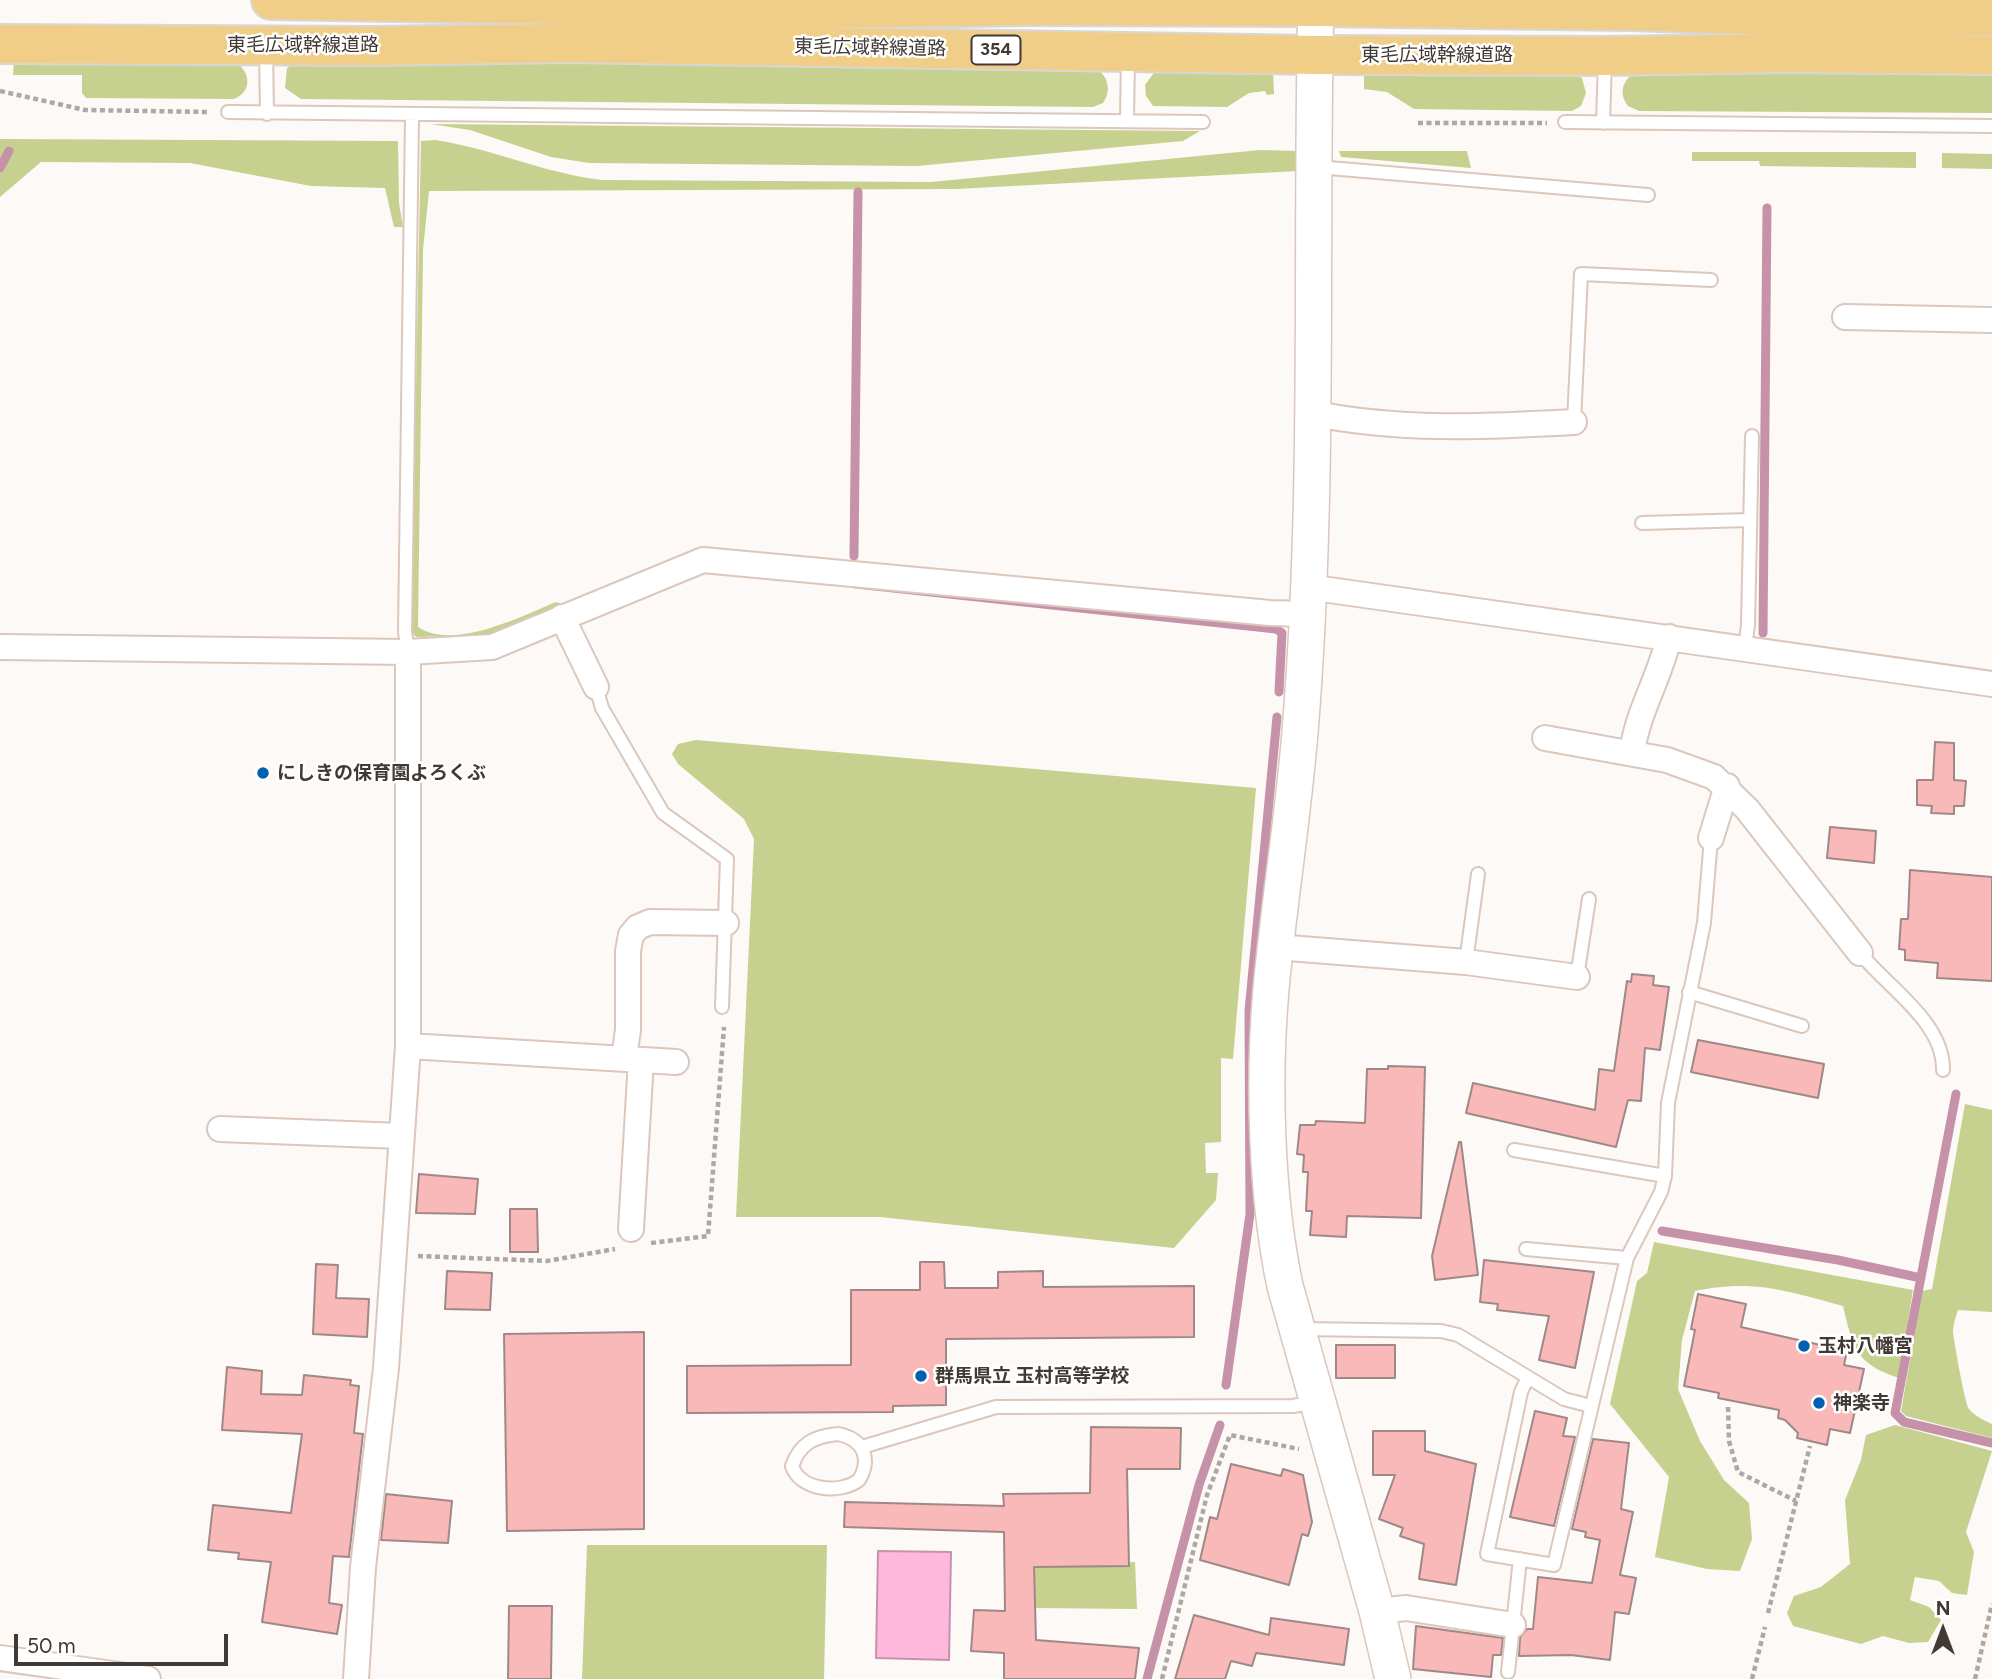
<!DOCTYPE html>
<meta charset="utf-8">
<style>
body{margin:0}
#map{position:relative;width:1992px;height:1679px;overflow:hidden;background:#fdf9f6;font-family:Figtree,sans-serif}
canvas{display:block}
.north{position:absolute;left:1908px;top:1595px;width:70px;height:70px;-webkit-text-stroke:5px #fff;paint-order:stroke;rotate:0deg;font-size:19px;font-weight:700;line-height:28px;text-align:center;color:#413934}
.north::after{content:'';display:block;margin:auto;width:24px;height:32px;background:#413934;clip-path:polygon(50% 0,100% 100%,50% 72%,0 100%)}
.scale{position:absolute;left:14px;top:1634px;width:214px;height:32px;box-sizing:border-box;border:4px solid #413934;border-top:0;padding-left:9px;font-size:21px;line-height:24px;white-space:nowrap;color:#413934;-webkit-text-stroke:5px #fff;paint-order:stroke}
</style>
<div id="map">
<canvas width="1992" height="1679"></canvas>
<div class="north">N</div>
<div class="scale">50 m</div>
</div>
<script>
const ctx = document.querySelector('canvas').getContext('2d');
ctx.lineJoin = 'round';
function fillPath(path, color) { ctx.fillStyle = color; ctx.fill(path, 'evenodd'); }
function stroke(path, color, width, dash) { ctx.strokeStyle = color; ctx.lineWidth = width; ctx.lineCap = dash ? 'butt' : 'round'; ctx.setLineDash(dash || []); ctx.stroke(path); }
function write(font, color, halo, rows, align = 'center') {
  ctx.font = font + ' Figtree,"Noto Sans JP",sans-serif'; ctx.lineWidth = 5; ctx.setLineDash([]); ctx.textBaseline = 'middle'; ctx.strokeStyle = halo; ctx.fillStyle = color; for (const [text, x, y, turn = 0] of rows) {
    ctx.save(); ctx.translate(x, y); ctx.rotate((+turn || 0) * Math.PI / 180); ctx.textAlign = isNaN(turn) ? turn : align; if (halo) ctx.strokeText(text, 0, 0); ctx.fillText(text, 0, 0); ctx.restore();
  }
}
fillPath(new Path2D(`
 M 14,60 L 236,62 C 250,72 253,91 234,99 L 86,98 L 82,93 L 82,75 L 13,75 Z
 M 540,60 L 1098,70 C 1109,78 1111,92 1103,103 L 1093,107 L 301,99 L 285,88 L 287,68 L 293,64 Z
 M 1156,70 L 1273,70 L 1274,94 L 1267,95 L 1265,91 L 1249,93 L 1227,107 L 1153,106 L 1146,96 L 1145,85 Z
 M 1364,71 L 1576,74 L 1582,78 L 1586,93 L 1581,106 L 1572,111 L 1414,109 L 1387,92 L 1364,89 Z
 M 1636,72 L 1992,73 L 1992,113 L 1639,111 L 1628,106 C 1618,93 1623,79 1636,72 Z
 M 430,124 L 1200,131 L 1183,141 L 917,166 L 589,163 L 551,157 L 470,130 Z
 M 0,139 L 398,141 L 399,203 L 403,227 L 394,227 L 385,188 L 311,186 L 190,163 L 41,162 L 0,197 Z
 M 435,140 C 494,149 543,173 602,180 L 931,182 L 1260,150 L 1298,151 L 1298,171 L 956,189 L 429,191 L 423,250 L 418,627 C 454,651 522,616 556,602 L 562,604 L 489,635 L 416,637 L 411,631 L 421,141 Z
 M 1339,151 L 1467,151 L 1471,168 L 1341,157 Z
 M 1692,152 L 1916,152 L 1916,168 L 1760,166 L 1759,161 L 1692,161 Z
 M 1942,153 L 1992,154 L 1992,169 L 1942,168 Z
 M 696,740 L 1256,788 L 1233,1059 L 1221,1058 L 1221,1142 L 1205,1143 L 1206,1173 L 1218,1173 L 1216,1200 L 1174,1248 L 880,1217 L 736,1217 L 754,839 L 744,819 L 678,764 L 672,754 L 678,744 Z
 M 1965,1104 L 1992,1110 L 1992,1312 L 1958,1310 C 1956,1316 1953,1325 1953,1332 C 1954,1341 1965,1404 1969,1409 C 1975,1416 1983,1420 1992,1424 L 1992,1438 L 1906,1416 L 1901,1411 L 1922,1291 L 1932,1289 Z
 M 1654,1242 L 1913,1290 L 1899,1378 C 1855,1364 1853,1347 1843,1306 C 1786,1291 1755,1279 1695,1291 L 1682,1340 L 1678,1389 L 1700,1441 L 1724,1480 L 1749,1503 L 1752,1539 L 1740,1571 L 1707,1569 L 1655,1557 L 1669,1477 L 1610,1404 L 1637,1281 L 1647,1273 Z
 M 1895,1425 L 1992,1451 L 1966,1532 L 1974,1552 L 1967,1595 L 1952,1593 L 1939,1581 L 1915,1577 L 1910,1600 L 1929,1607 L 1941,1620 L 1928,1642 L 1909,1643 L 1883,1636 L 1861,1644 L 1793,1626 L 1787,1613 L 1794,1596 L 1821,1587 L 1850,1564 L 1845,1500 L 1861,1460 L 1866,1435 Z
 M 587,1545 L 827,1545 L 824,1679 L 582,1679 Z
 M 1135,1562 L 1137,1609 L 1035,1608 L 1034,1567 Z`), '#c6d08f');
const water = new Path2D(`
 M 878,1551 L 951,1552 L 949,1660 L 876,1658 Z`);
fillPath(water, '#feb8db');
stroke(water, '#c592a9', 2);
stroke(new Path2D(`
 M 0,168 L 9,151
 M 854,556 L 858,192
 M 856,584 L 1276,629 L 1282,633 L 1279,692
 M 1763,633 L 1767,208
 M 1956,1094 L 1895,1413 L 1904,1422 L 1992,1443
 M 1662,1231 L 1838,1260 L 1921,1278
 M 1226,1385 L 1250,1214 L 1249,1011 L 1277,717
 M 1147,1679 L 1199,1485 L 1220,1425`), '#c592a9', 9);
const building = new Path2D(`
 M 1935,742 L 1954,743 L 1954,780 L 1966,781 L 1964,806 L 1954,806 L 1954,814 L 1931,813 L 1932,806 L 1917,805 L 1917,780 L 1933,780 Z
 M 1830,827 L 1876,831 L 1874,863 L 1827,858 Z
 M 1910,870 L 1992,877 L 1992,981 L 1937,978 L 1938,963 L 1905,960 L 1905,950 L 1899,949 L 1901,919 L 1908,919 Z
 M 1632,974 L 1654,976 L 1653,985 L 1669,987 L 1660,1050 L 1645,1048 L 1641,1101 L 1628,1100 L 1616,1147 L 1466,1113 L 1473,1083 L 1595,1110 L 1599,1069 L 1614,1071 L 1627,981 L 1631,982 Z
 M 1698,1040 L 1824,1064 L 1818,1098 L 1691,1072 Z
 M 1388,1066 L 1425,1067 L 1421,1218 L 1347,1216 L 1346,1237 L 1310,1235 L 1312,1211 L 1306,1211 L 1308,1172 L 1303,1172 L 1304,1155 L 1297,1154 L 1300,1125 L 1315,1125 L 1316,1121 L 1365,1123 L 1367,1069 L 1388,1069 Z
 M 1459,1142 L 1461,1142 L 1478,1275 L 1435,1280 L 1432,1256 Z
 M 419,1174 L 478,1179 L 475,1214 L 416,1213 Z
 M 510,1209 L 537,1209 L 538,1252 L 510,1252 Z
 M 1484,1260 L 1594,1272 L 1575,1368 L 1539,1360 L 1549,1316 L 1497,1310 L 1498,1304 L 1480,1302 Z
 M 920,1262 L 944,1262 L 945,1288 L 998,1288 L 998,1272 L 1043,1271 L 1043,1287 L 1194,1286 L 1194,1337 L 946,1339 L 946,1405 L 893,1406 L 893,1412 L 687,1413 L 687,1366 L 851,1365 L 851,1290 L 920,1290 Z
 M 316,1264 L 338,1265 L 336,1298 L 369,1299 L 367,1337 L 313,1334 Z
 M 447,1271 L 492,1273 L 490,1310 L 445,1309 Z
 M 1698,1294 L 1746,1304 L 1741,1327 L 1847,1351 L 1844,1365 L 1864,1369 L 1850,1433 L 1830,1429 L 1827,1445 L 1797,1438 L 1798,1433 L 1785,1420 L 1778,1418 L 1779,1410 L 1718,1398 L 1719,1393 L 1684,1386 L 1695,1330 L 1691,1329 Z
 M 644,1332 L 644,1529 L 507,1531 L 504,1334 Z
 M 1336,1345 L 1395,1345 L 1395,1378 L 1336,1378 Z
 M 227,1367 L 262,1371 L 261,1394 L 302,1395 L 304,1375 L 351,1380 L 350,1385 L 359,1386 L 354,1433 L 363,1434 L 349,1557 L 333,1556 L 329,1603 L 342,1605 L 337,1634 L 262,1622 L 271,1562 L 238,1559 L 239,1553 L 208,1550 L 213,1505 L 291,1513 L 302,1434 L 222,1430 Z
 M 1535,1411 L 1567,1418 L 1563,1436 L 1575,1437 L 1554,1526 L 1510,1517 Z
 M 1091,1427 L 1181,1428 L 1180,1469 L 1127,1469 L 1129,1566 L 1034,1567 L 1036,1640 L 1139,1648 L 1135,1679 L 1004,1679 L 1004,1653 L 971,1651 L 974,1610 L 1005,1611 L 1004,1532 L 844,1527 L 845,1502 L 1004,1506 L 1003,1494 L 1090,1493 Z
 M 1373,1431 L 1425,1431 L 1425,1451 L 1476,1464 L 1456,1585 L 1419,1579 L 1424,1544 L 1400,1536 L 1403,1528 L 1379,1519 L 1395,1475 L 1373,1475 Z
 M 1593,1439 L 1629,1443 L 1621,1509 L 1633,1512 L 1620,1575 L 1636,1578 L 1629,1614 L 1615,1612 L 1610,1660 L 1571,1655 L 1519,1656 L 1520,1637 L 1527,1629 L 1533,1629 L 1538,1577 L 1592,1583 L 1600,1540 L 1585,1537 L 1586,1532 L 1572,1529 Z
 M 1231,1464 L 1281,1476 L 1283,1469 L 1303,1475 L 1312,1522 L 1308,1536 L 1302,1534 L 1289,1585 L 1200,1560 L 1210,1517 L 1217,1519 Z
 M 386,1494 L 452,1501 L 448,1543 L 381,1540 Z
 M 509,1606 L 552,1606 L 551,1679 L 508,1679 Z
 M 1194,1615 L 1269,1635 L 1271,1618 L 1349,1629 L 1344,1665 L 1256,1653 L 1252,1666 L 1231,1661 L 1225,1679 L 1175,1679 Z
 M 1416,1626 L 1503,1638 L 1501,1655 L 1493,1655 L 1491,1677 L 1413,1669 Z`);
fillPath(building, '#f8b9b8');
stroke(building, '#9f8887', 2);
const lane = new Path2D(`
 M 266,48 L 267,114
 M 228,112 L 1203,122
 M 1127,119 L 1128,56
 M 1565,122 L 1992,126
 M 1603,123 L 1605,60
 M 1317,167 L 1648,195
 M 1574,422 L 1581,274 L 1711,280
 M 1642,523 L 1750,520
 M 1745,648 L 1748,625 L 1752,436
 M 408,652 L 405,632 L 412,116
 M 596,687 L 602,708 L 663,813 L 727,859 L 722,1007
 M 1860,953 C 1887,987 1944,1022 1943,1070
 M 1466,962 L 1478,874
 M 1577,977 L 1589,899
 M 1689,992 L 1802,1026
 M 1514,1150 L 1665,1176
 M 1526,1249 L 1627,1258
 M 1301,1329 L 1441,1331 L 1458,1335 L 1564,1399 L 1591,1406
 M 1527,1379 L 1521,1392 L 1487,1554 L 1554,1565 L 1627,1258 L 1661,1192 L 1665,1176 L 1668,1103 L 1704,923 L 1711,838
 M 838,1434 C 863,1439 872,1458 859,1480 C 839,1495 800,1490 792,1466 C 800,1443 815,1436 838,1434 Z
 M 862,1447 L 996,1407 L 1293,1406 L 1316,1402
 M 1508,1672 L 1520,1559`);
const street = new Path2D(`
 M 1845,317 L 1992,320
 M 1311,413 C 1398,431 1485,427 1574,422
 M 1308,587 L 1992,684
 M 562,617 L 596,687
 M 0,647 L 408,652 L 492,647 L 703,560 L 1270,613 L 1306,614
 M 1545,738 L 1667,760 L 1714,777 L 1747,809 L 1860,953
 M 1632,753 C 1637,712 1660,678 1669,637
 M 1711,838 L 1727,786
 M 1276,947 L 1466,962 L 1577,977
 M 408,1046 L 676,1062
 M 624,1058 L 628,1030 L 628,951 L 631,935 L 638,927 L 650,922 L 726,923
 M 220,1129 L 401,1136
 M 631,1229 L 641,1060
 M 1377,1611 L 1406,1608 L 1513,1625
 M 0,1658 L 148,1679
 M 356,1679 L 363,1567 L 386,1368 L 408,1046 L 408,652`);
const secondary = new Path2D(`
 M 1316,0 C 1310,243 1320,489 1300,732 C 1293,818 1279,903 1271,989 C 1263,1081 1266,1196 1285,1286 L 1377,1611 L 1393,1679`);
const highway = new Path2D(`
 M 271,0 L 823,9 L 1032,6 L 1316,7 L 1629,11 L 1809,17 L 1992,16
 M 0,44 L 371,46 L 568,43 L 1315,55 L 1605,56 L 1789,53 L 1992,55`);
stroke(lane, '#dbc7bb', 16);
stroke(street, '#dbc7bb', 28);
stroke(secondary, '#dbc7bb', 38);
stroke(highway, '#d9d7d6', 42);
stroke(new Path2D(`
 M 0,91 L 85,110 L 209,112
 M 1418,123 L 1547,123
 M 651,1243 L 708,1236 L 724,1027
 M 418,1256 L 547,1261 L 615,1249
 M 1728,1407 L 1729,1441 L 1738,1472 L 1796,1501
 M 1768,1613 L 1810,1446
 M 1162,1679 L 1207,1495 L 1230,1435 L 1299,1449
 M 1752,1679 L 1765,1627
 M 1975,1679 L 1992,1604`), '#aea8a4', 4.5, [5, 3.5]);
stroke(lane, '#fff', 12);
stroke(street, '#fff', 24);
stroke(secondary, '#fff', 35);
stroke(highway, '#f1ce88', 38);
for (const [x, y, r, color] of [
 [263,773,7,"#0261ae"],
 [1804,1346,7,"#0261ae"],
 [921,1376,7,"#0261ae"],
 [1819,1403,7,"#0261ae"]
]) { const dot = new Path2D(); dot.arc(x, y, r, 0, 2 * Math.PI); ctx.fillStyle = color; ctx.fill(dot); stroke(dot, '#fff', 2.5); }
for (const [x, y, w] of [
 [996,50,49]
]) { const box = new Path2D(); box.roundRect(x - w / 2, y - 14.5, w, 29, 5); ctx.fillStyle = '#fff'; ctx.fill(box); stroke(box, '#413934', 2); }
write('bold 18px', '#413934', null, [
 ["354",996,50]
]);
write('19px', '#413934', '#fff', [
 ["東毛広域幹線道路",303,45],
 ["東毛広域幹線道路",870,48,1],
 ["東毛広域幹線道路",1437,55]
]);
write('bold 19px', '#413934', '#fff', [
 ["にしきの保育園よろくぶ",277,773],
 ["玉村八幡宮",1818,1346],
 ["群馬県立 玉村高等学校",935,1376],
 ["神楽寺",1833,1403]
], 'left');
</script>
